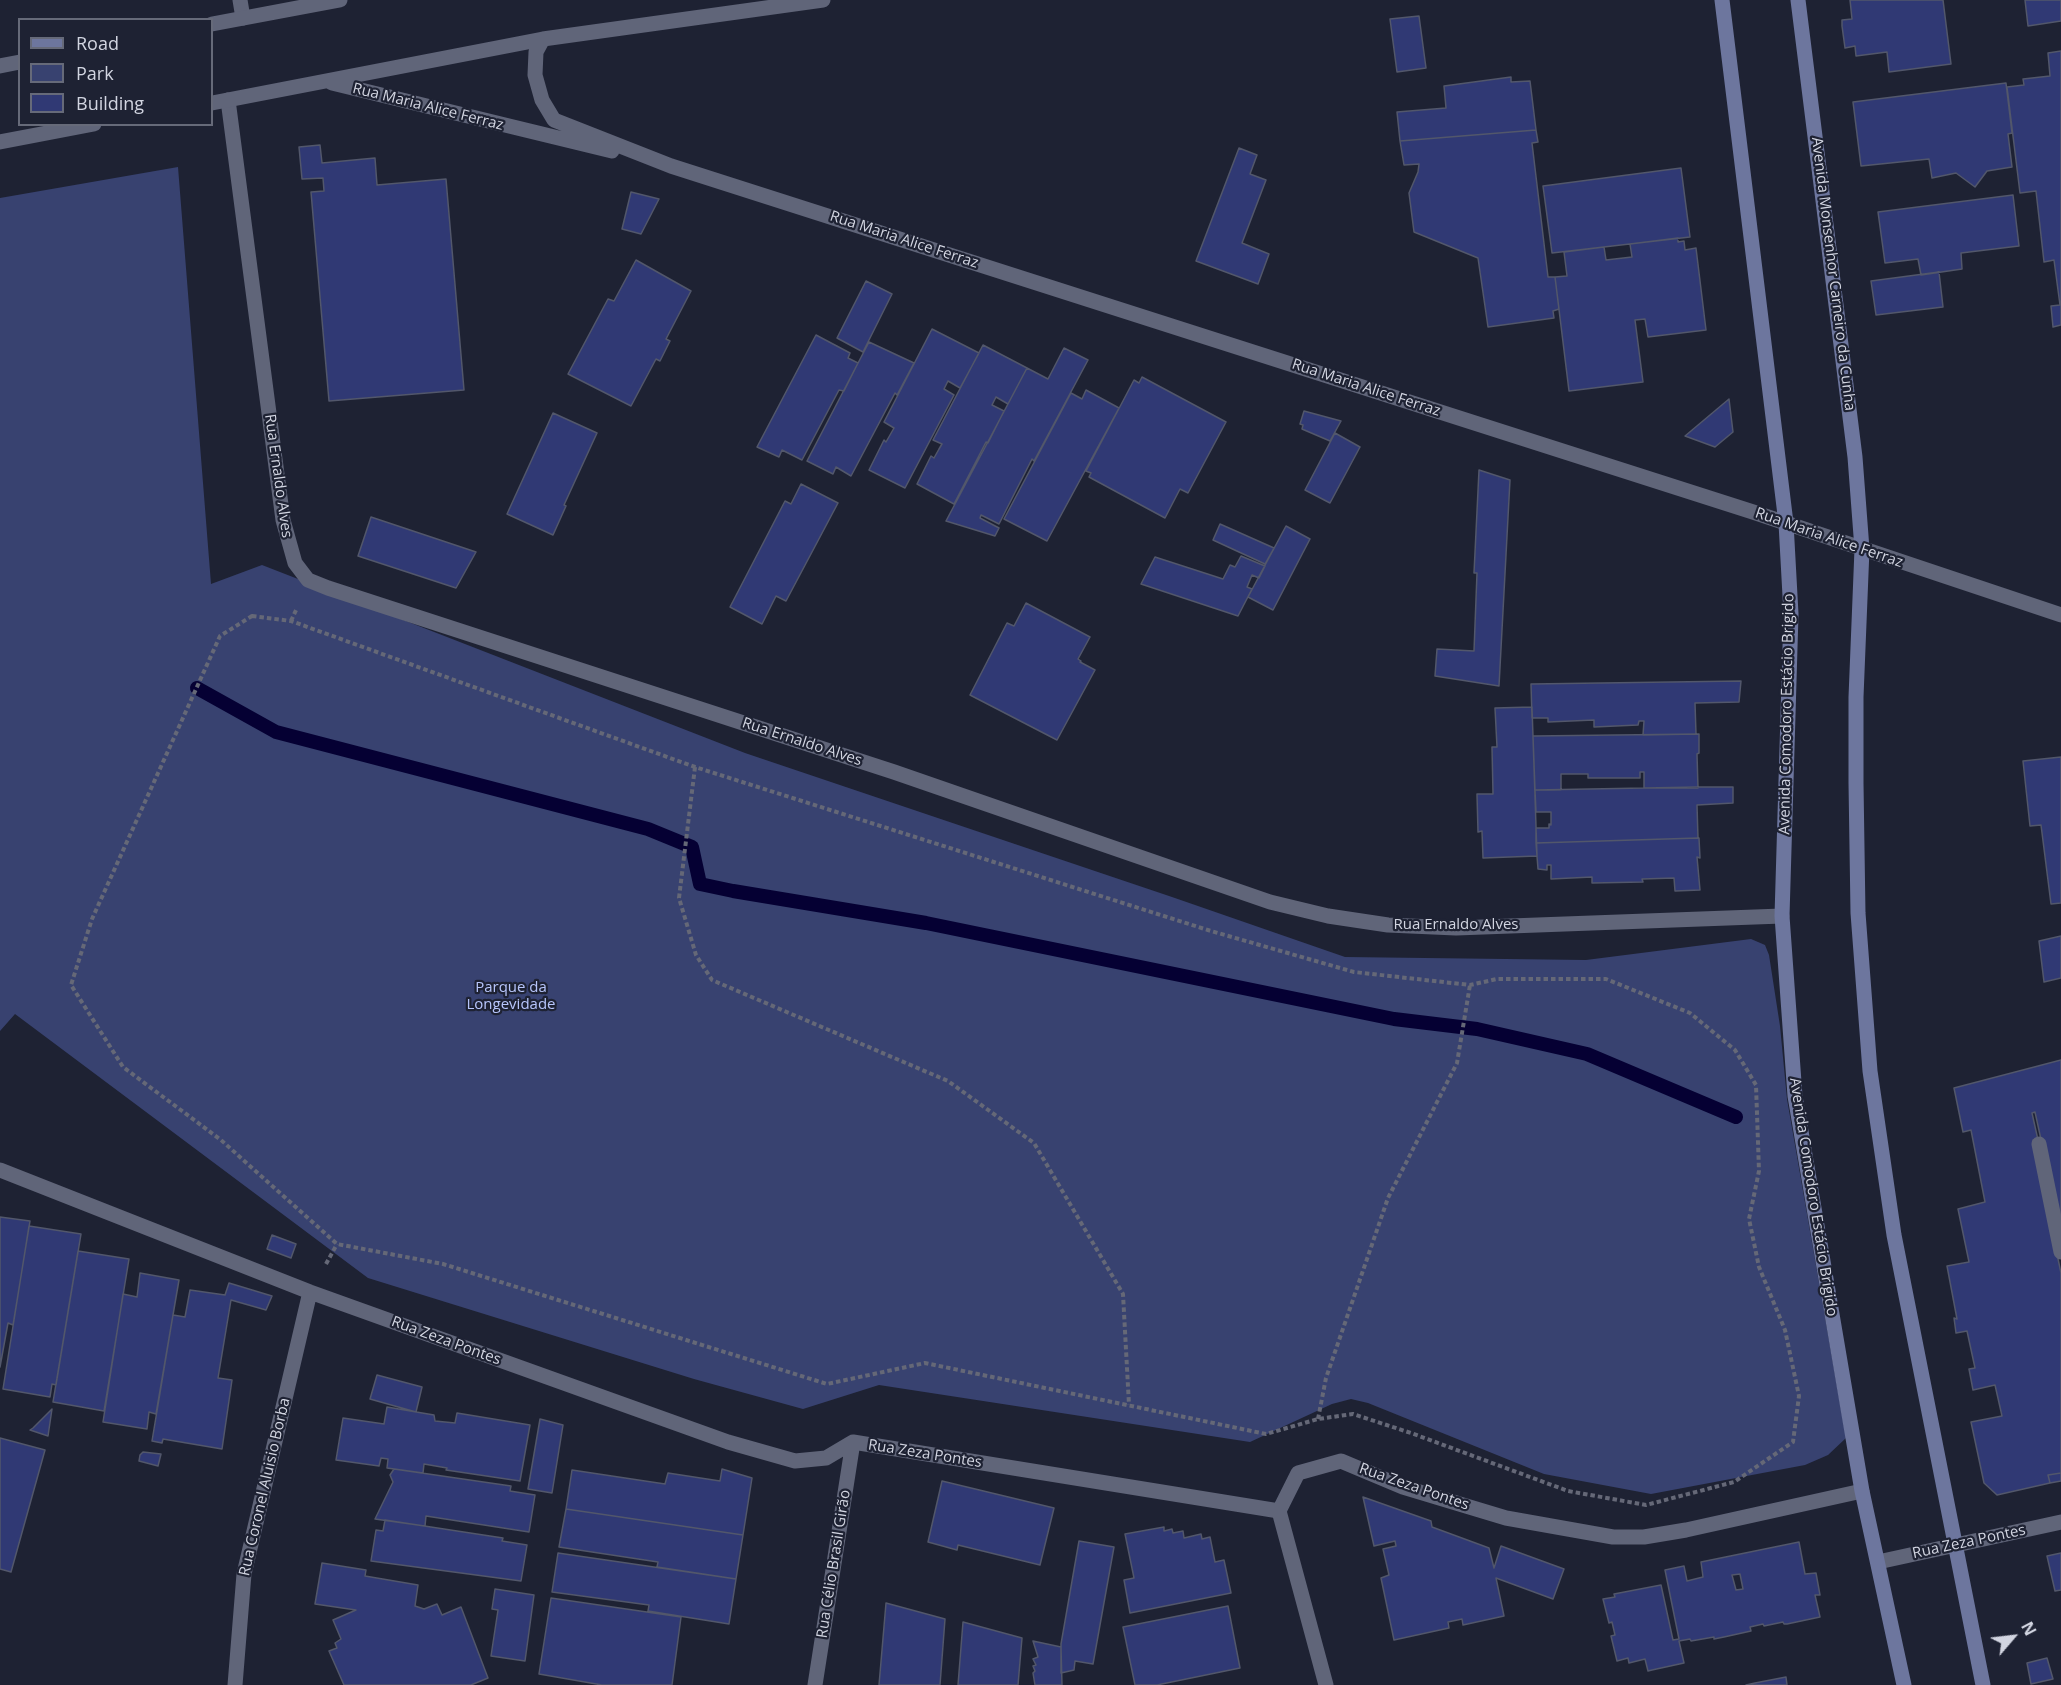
<!DOCTYPE html>
<meta charset="utf-8">
<style>
body{margin:0}
#map{position:relative;width:2061px;height:1685px;overflow:hidden;background:#1e2233;font-family:"Open Sans",sans-serif}
canvas{display:block}
.legend{position:absolute;left:18px;top:18px;width:195px;height:108px;box-sizing:border-box;background:#1e2233;border:2px solid #666a79;margin:0;padding:8px 10px;list-style:none;font-size:18px;color:#d2d5e1}
.legend li{display:flex;align-items:center;gap:12px;height:30px}
.legend b{width:30px;border:2px solid #666a79}
.north{position:absolute;left:1983px;top:1607px;width:60px;height:60px;-webkit-text-stroke:4px #1e2233;paint-order:stroke;rotate:62deg;font-size:16px;font-weight:700;line-height:24px;text-align:center;color:#d2d5e1}
.north::after{content:'';display:block;margin:auto;width:21px;height:27px;background:#d2d5e1;clip-path:polygon(50% 0,100% 100%,50% 72%,0 100%)}
</style>
<div id="map">
<canvas width="2061" height="1685"></canvas>
<ul class="legend">
<li><b style="height:8px;background:#6d769e"></b>Road</li>
<li><b style="height:16px;background:#384270"></b>Park</li>
<li><b style="height:16px;background:#303974"></b>Building</li>
</ul>
<div class="north">N</div>
</div>
<script>
const ctx = document.querySelector('canvas').getContext('2d');
ctx.lineJoin = 'round';
function fillPath(path, color) { ctx.fillStyle = color; ctx.fill(path, 'evenodd'); }
function stroke(path, color, width, dash) { ctx.strokeStyle = color; ctx.lineWidth = width; ctx.lineCap = dash ? 'butt' : 'round'; ctx.setLineDash(dash || []); ctx.stroke(path); }
function write(font, color, halo, rows, align = 'center') {
  ctx.font = font + ' "Open Sans",sans-serif'; ctx.lineWidth = 4.5; ctx.setLineDash([]); ctx.textBaseline = 'middle'; ctx.strokeStyle = halo; ctx.fillStyle = color; for (const [text, x, y, turn = 0] of rows) {
    ctx.save(); ctx.translate(x, y); ctx.rotate((+turn || 0) * Math.PI / 180); ctx.textAlign = isNaN(turn) ? turn : align; if (halo) ctx.strokeText(text, 0, 0); ctx.fillText(text, 0, 0); ctx.restore();
  }
}
fillPath(new Path2D(`
 M 178,167 L 211,584 L 262,565 L 745,753 L 1172,897 L 1345,957 L 1586,960 L 1751,939 L 1765,945 L 1769,955 L 1780,1026 L 1787,1099 L 1846,1438 L 1828,1455 L 1805,1465 L 1651,1494 L 1544,1474 L 1368,1403 L 1351,1399 L 1332,1404 L 1250,1442 L 879,1385 L 803,1409 L 694,1379 L 368,1278 L 15,1014 L 0,1031 L 0,198 Z`), '#384270');
stroke(new Path2D(`
 M 197,688 L 276,732 L 648,829 L 692,847 L 700,884 L 733,891 L 926,923 L 1394,1019 L 1477,1029 L 1587,1054 L 1736,1117`), '#050033', 14);
const building = new Path2D(`
 M 1850,0 L 1943,0 L 1951,64 L 1889,72 L 1887,52 L 1856,56 L 1855,46 L 1845,48 L 1842,26 L 1842,20 L 1852,19 Z
 M 2025,0 L 2061,0 L 2061,21 L 2028,26 Z
 M 1419,16 L 1426,68 L 1397,72 L 1390,19 Z
 M 2061,51 L 2061,325 L 2053,327 L 2051,306 L 2060,305 L 2054,260 L 2044,262 L 2036,191 L 2020,193 L 2007,87 L 2024,85 L 2023,79 L 2050,76 L 2048,53 Z
 M 1511,77 L 1511,82 L 1530,81 L 1536,130 L 1400,141 L 1397,112 L 1446,108 L 1444,86 Z
 M 2006,83 L 2012,133 L 2008,134 L 2012,167 L 1987,171 L 1975,187 L 1956,173 L 1932,178 L 1929,159 L 1861,166 L 1853,102 Z
 M 1536,130 L 1538,142 L 1532,143 L 1548,277 L 1555,277 L 1559,309 L 1553,311 L 1554,318 L 1488,327 L 1478,258 L 1414,232 L 1409,193 L 1418,172 L 1419,164 L 1404,165 L 1400,141 Z
 M 320,145 L 322,163 L 375,158 L 377,185 L 446,179 L 464,390 L 329,401 L 311,192 L 324,191 L 323,178 L 302,179 L 299,147 Z
 M 1239,148 L 1257,155 L 1250,174 L 1266,180 L 1242,243 L 1269,254 L 1258,284 L 1196,261 Z
 M 1681,168 L 1690,237 L 1552,253 L 1543,186 Z
 M 631,192 L 659,199 L 641,234 L 622,229 Z
 M 2013,195 L 2019,246 L 1961,253 L 1962,269 L 1921,275 L 1918,259 L 1885,263 L 1878,212 Z
 M 1678,238 L 1678,242 L 1684,241 L 1685,250 L 1696,248 L 1706,330 L 1648,337 L 1645,319 L 1635,320 L 1643,382 L 1569,391 L 1555,277 L 1567,276 L 1564,252 L 1604,247 L 1606,260 L 1632,257 L 1630,244 Z
 M 636,260 L 691,291 L 666,339 L 670,341 L 660,361 L 656,359 L 631,406 L 568,374 L 608,299 L 614,301 Z
 M 1939,272 L 1943,307 L 1876,315 L 1871,281 Z
 M 866,281 L 892,294 L 863,352 L 837,338 Z
 M 932,329 L 979,353 L 960,388 L 948,381 L 944,389 L 954,395 L 905,488 L 869,470 L 884,440 L 886,442 L 894,428 L 884,422 Z
 M 816,335 L 850,353 L 848,358 L 858,363 L 844,391 L 839,390 L 802,460 L 782,450 L 779,457 L 757,447 Z
 M 869,342 L 914,363 L 897,395 L 895,393 L 851,476 L 836,467 L 833,474 L 807,461 Z
 M 983,345 L 1027,368 L 1008,404 L 996,397 L 992,405 L 1004,411 L 988,443 L 986,442 L 954,504 L 917,484 L 931,456 L 934,458 L 939,449 L 942,444 L 933,440 Z
 M 1064,348 L 1088,360 L 1034,461 L 1032,459 L 999,524 L 981,515 L 980,518 L 999,528 L 995,536 L 946,521 L 1027,368 L 1048,379 Z
 M 1142,377 L 1226,422 L 1188,493 L 1180,489 L 1165,518 L 1089,477 L 1091,473 L 1086,471 L 1134,380 L 1139,383 Z
 M 1086,390 L 1119,408 L 1047,541 L 1004,519 L 1071,393 L 1082,399 Z
 M 1729,399 L 1733,432 L 1715,447 L 1685,436 Z
 M 1304,411 L 1341,421 L 1330,441 L 1302,429 L 1303,425 L 1300,424 Z
 M 553,413 L 597,433 L 564,505 L 566,506 L 553,535 L 507,514 Z
 M 1335,433 L 1360,447 L 1330,503 L 1305,490 Z
 M 1479,470 L 1510,480 L 1499,686 L 1435,676 L 1437,649 L 1474,651 L 1477,573 L 1474,573 Z
 M 801,484 L 838,503 L 786,601 L 776,596 L 762,624 L 730,607 L 785,501 L 791,504 Z
 M 371,517 L 476,552 L 456,588 L 358,556 Z
 M 1220,524 L 1274,548 L 1265,564 L 1213,540 Z
 M 1286,526 L 1310,539 L 1273,610 L 1248,597 Z
 M 1241,556 L 1265,566 L 1259,578 L 1252,575 L 1247,587 L 1252,589 L 1238,616 L 1141,584 L 1155,557 L 1223,579 L 1230,565 L 1235,567 Z
 M 1026,603 L 1090,637 L 1078,659 L 1081,661 L 1080,662 L 1095,670 L 1057,740 L 970,695 L 1007,623 L 1014,626 Z
 M 1741,681 L 1739,702 L 1695,703 L 1696,734 L 1643,735 L 1644,721 L 1639,721 L 1638,725 L 1594,727 L 1594,720 L 1548,722 L 1548,718 L 1532,718 L 1531,684 Z
 M 1532,707 L 1537,856 L 1483,858 L 1482,831 L 1478,832 L 1477,794 L 1493,794 L 1492,747 L 1497,747 L 1495,708 Z
 M 1699,734 L 1699,753 L 1697,754 L 1698,788 L 1644,788 L 1644,772 L 1640,772 L 1640,778 L 1588,778 L 1588,774 L 1561,774 L 1561,790 L 1535,790 L 1533,736 Z
 M 2061,757 L 2061,903 L 2051,904 L 2041,825 L 2030,826 L 2023,761 Z
 M 1699,787 L 1733,787 L 1733,803 L 1697,805 L 1698,838 L 1536,843 L 1536,828 L 1549,828 L 1549,824 L 1551,825 L 1551,812 L 1536,812 L 1535,790 Z
 M 1699,838 L 1700,858 L 1697,857 L 1700,890 L 1675,891 L 1674,878 L 1642,879 L 1643,882 L 1592,883 L 1592,877 L 1551,879 L 1551,865 L 1547,865 L 1547,870 L 1538,869 L 1536,843 Z
 M 2061,936 L 2061,978 L 2044,982 L 2039,941 Z
 M 2061,1060 L 2061,1231 L 2035,1112 L 2032,1113 L 2038,1140 L 2033,1140 L 2061,1273 L 2061,1473 L 2048,1475 L 2050,1483 L 1997,1495 L 1984,1483 L 1971,1422 L 2002,1416 L 1995,1385 L 1973,1390 L 1969,1369 L 1975,1368 L 1967,1331 L 1956,1333 L 1954,1318 L 1957,1319 L 1947,1266 L 1969,1262 L 1958,1209 L 1985,1202 L 1971,1130 L 1963,1132 L 1954,1088 Z
 M 0,1217 L 30,1221 L 13,1325 L 8,1323 L 0,1367 Z
 M 29,1226 L 81,1234 L 56,1385 L 52,1384 L 50,1397 L 3,1389 Z
 M 272,1235 L 296,1244 L 291,1258 L 267,1249 Z
 M 78,1251 L 129,1259 L 104,1411 L 53,1402 Z
 M 140,1273 L 179,1280 L 156,1414 L 149,1412 L 147,1429 L 103,1422 L 123,1294 L 137,1297 Z
 M 229,1283 L 272,1296 L 266,1310 L 231,1300 L 218,1378 L 232,1380 L 222,1449 L 163,1439 L 162,1443 L 152,1441 L 173,1315 L 185,1317 L 190,1290 L 225,1295 Z
 M 377,1375 L 422,1387 L 416,1412 L 370,1399 Z
 M 387,1407 L 434,1415 L 435,1421 L 455,1423 L 457,1413 L 530,1425 L 520,1481 L 446,1470 L 447,1468 L 424,1464 L 423,1473 L 387,1468 L 388,1459 L 381,1458 L 379,1466 L 336,1460 L 343,1418 L 384,1424 Z
 M 52,1409 L 48,1436 L 30,1430 L 33,1428 Z
 M 540,1419 L 563,1425 L 552,1493 L 528,1489 Z
 M 0,1438 L 45,1450 L 11,1572 L 0,1569 Z
 M 143,1452 L 161,1454 L 158,1466 L 139,1461 L 140,1455 Z
 M 394,1469 L 511,1486 L 510,1491 L 535,1495 L 529,1532 L 426,1516 L 425,1526 L 375,1519 L 393,1482 L 390,1475 Z
 M 722,1469 L 752,1478 L 743,1535 L 566,1509 L 572,1470 L 665,1484 L 668,1473 L 720,1481 Z
 M 2061,1473 L 2061,1481 L 2050,1483 L 2048,1475 Z
 M 942,1481 L 1054,1508 L 1040,1565 L 958,1545 L 957,1550 L 928,1542 Z
 M 1363,1497 L 1431,1521 L 1432,1527 L 1489,1548 L 1494,1568 L 1501,1546 L 1564,1569 L 1553,1599 L 1496,1578 L 1504,1616 L 1463,1625 L 1462,1619 L 1448,1622 L 1449,1628 L 1394,1640 L 1381,1578 L 1389,1575 L 1383,1549 L 1396,1546 L 1395,1541 L 1374,1546 Z
 M 566,1509 L 743,1535 L 736,1579 L 657,1567 L 658,1562 L 559,1547 Z
 M 385,1520 L 503,1538 L 502,1541 L 527,1545 L 521,1581 L 371,1561 L 376,1530 L 383,1531 Z
 M 1164,1527 L 1164,1531 L 1172,1529 L 1173,1533 L 1183,1531 L 1184,1538 L 1201,1534 L 1202,1539 L 1210,1537 L 1215,1562 L 1224,1560 L 1231,1593 L 1130,1613 L 1124,1580 L 1134,1578 L 1125,1534 Z
 M 1079,1541 L 1114,1547 L 1093,1664 L 1075,1661 L 1074,1670 L 1061,1673 L 1061,1644 Z
 M 1799,1542 L 1805,1574 L 1816,1573 L 1820,1595 L 1815,1595 L 1820,1617 L 1787,1624 L 1784,1624 L 1783,1622 L 1764,1626 L 1763,1624 L 1750,1627 L 1751,1631 L 1724,1637 L 1714,1639 L 1714,1637 L 1691,1641 L 1690,1639 L 1679,1641 L 1684,1663 L 1652,1670 L 1648,1671 L 1645,1659 L 1629,1663 L 1628,1658 L 1617,1661 L 1611,1636 L 1615,1635 L 1612,1622 L 1609,1623 L 1603,1599 L 1615,1597 L 1614,1594 L 1661,1585 L 1673,1640 L 1679,1639 L 1665,1570 L 1684,1566 L 1687,1581 L 1703,1577 L 1701,1562 ZM 1740,1574 L 1743,1589 L 1736,1590 L 1732,1575 Z
 M 558,1553 L 736,1579 L 729,1624 L 648,1611 L 649,1605 L 552,1592 Z
 M 2061,1553 L 2061,1590 L 2055,1591 L 2047,1556 Z
 M 322,1563 L 366,1570 L 365,1576 L 418,1585 L 415,1606 L 424,1609 L 437,1604 L 442,1615 L 461,1607 L 488,1678 L 471,1685 L 344,1685 L 329,1651 L 337,1648 L 335,1643 L 341,1639 L 333,1620 L 356,1610 L 315,1604 Z
 M 495,1589 L 534,1595 L 525,1661 L 491,1656 L 498,1610 L 492,1609 Z
 M 551,1598 L 681,1617 L 672,1685 L 602,1685 L 539,1674 Z
 M 886,1603 L 945,1619 L 940,1685 L 879,1685 Z
 M 1228,1606 L 1240,1668 L 1157,1685 L 1135,1685 L 1123,1627 Z
 M 963,1622 L 1022,1638 L 1018,1685 L 958,1685 Z
 M 1033,1641 L 1061,1647 L 1062,1685 L 1035,1685 L 1033,1673 L 1035,1671 L 1033,1666 L 1036,1665 L 1033,1659 L 1038,1657 Z
 M 2047,1658 L 2053,1679 L 2031,1684 L 2027,1663 Z
 M 1786,1677 L 1787,1685 L 1746,1685 L 1755,1683 Z`);
fillPath(building, '#303974');
stroke(building, '#52576b', 1.5);
stroke(new Path2D(`
 M 252,616 L 291,621 L 695,767 L 1211,931 L 1354,972 L 1470,985 L 1497,979 L 1606,979 L 1690,1013 L 1735,1050 L 1756,1085 L 1759,1171 L 1749,1219 L 1759,1267 L 1785,1330 L 1799,1396 L 1793,1442 L 1734,1482 L 1646,1505 L 1568,1491 L 1411,1433 L 1353,1414 L 1318,1419 L 1266,1434 L 925,1363 L 827,1384 L 443,1264 L 337,1244 L 221,1140 L 123,1067 L 71,985 L 92,919 L 220,636 Z
 M 291,621 L 297,608
 M 695,767 L 679,898 L 696,955 L 712,980 L 948,1081 L 1034,1143 L 1123,1294 L 1129,1405
 M 326,1264 L 337,1244
 M 1318,1419 L 1326,1378 L 1388,1198 L 1457,1063 L 1470,985`), '#656877', 4, [4.5, 3]);
stroke(new Path2D(`
 M 2039,1144 L 2061,1252`), '#606579', 15);
stroke(new Path2D(`
 M 240,0 L 243,18
 M 228,100 L 283,520 L 295,563 L 308,580 L 328,588 L 894,772 L 1270,902 L 1328,916 L 1388,925 L 1456,928 L 1782,916
 M 0,1170 L 310,1292 L 728,1442 L 795,1461 L 826,1458 L 853,1442 L 1279,1511
 M 1279,1511 L 1298,1473 L 1341,1461 L 1403,1487 L 1506,1518 L 1613,1537 L 1644,1537 L 1686,1530 L 1862,1491
 M 1279,1511 L 1326,1685
 M 1878,1562 L 2061,1522
 M 235,1685 L 244,1574 L 310,1292
 M 815,1685 L 853,1442`), '#606579', 15);
stroke(new Path2D(`
 M 212,24 L 340,0
 M 543,39 L 536,52 L 535,75 L 542,100 L 554,120 L 671,166 L 1753,512 L 2061,615
 M 0,66 L 20,62
 M 332,83 L 612,151
 M 212,103 L 543,39 L 823,0
 M 0,142 L 94,124`), '#606579', 15);
stroke(new Path2D(`
 M 1722,0 L 1786,523 L 1791,614 L 1782,916 L 1795,1096 L 1862,1491 L 1904,1685
 M 1798,0 L 1855,457 L 1862,549 L 1856,697 L 1856,783 L 1858,913 L 1870,1071 L 1894,1235 L 1983,1685`), '#6d769e', 15);
write('15px', '#d2d5e1', '#1e2233', [
 ["Rua Maria Alice Ferraz",428,107,14],
 ["Rua Maria Alice Ferraz",904,240,18],
 ["Avenida Monsenhor Carneiro da Cunha",1833,274,83],
 ["Rua Maria Alice Ferraz",1366,388,18],
 ["Rua Ernaldo Alves",278,476,82],
 ["Rua Maria Alice Ferraz",1829,538,19],
 ["Avenida Comodoro Estácio Brigido",1787,714,-89],
 ["Rua Ernaldo Alves",802,742,18],
 ["Rua Ernaldo Alves",1456,925],
 ["Avenida Comodoro Estácio Brigido",1813,1197,81],
 ["Rua Zeza Pontes",446,1341,20],
 ["Rua Zeza Pontes",925,1454,9],
 ["Rua Coronel Aluisio Borba",265,1487,-77],
 ["Rua Zeza Pontes",1414,1487,19],
 ["Rua Zeza Pontes",1969,1542,-12],
 ["Rua Célio Brasil Girão",834,1564,-81]
]);
write('15px', '#b7c5fb', '#1e2233', [
 ["Parque da",511,988],
 ["Longevidade",511,1005]
]);
</script>
